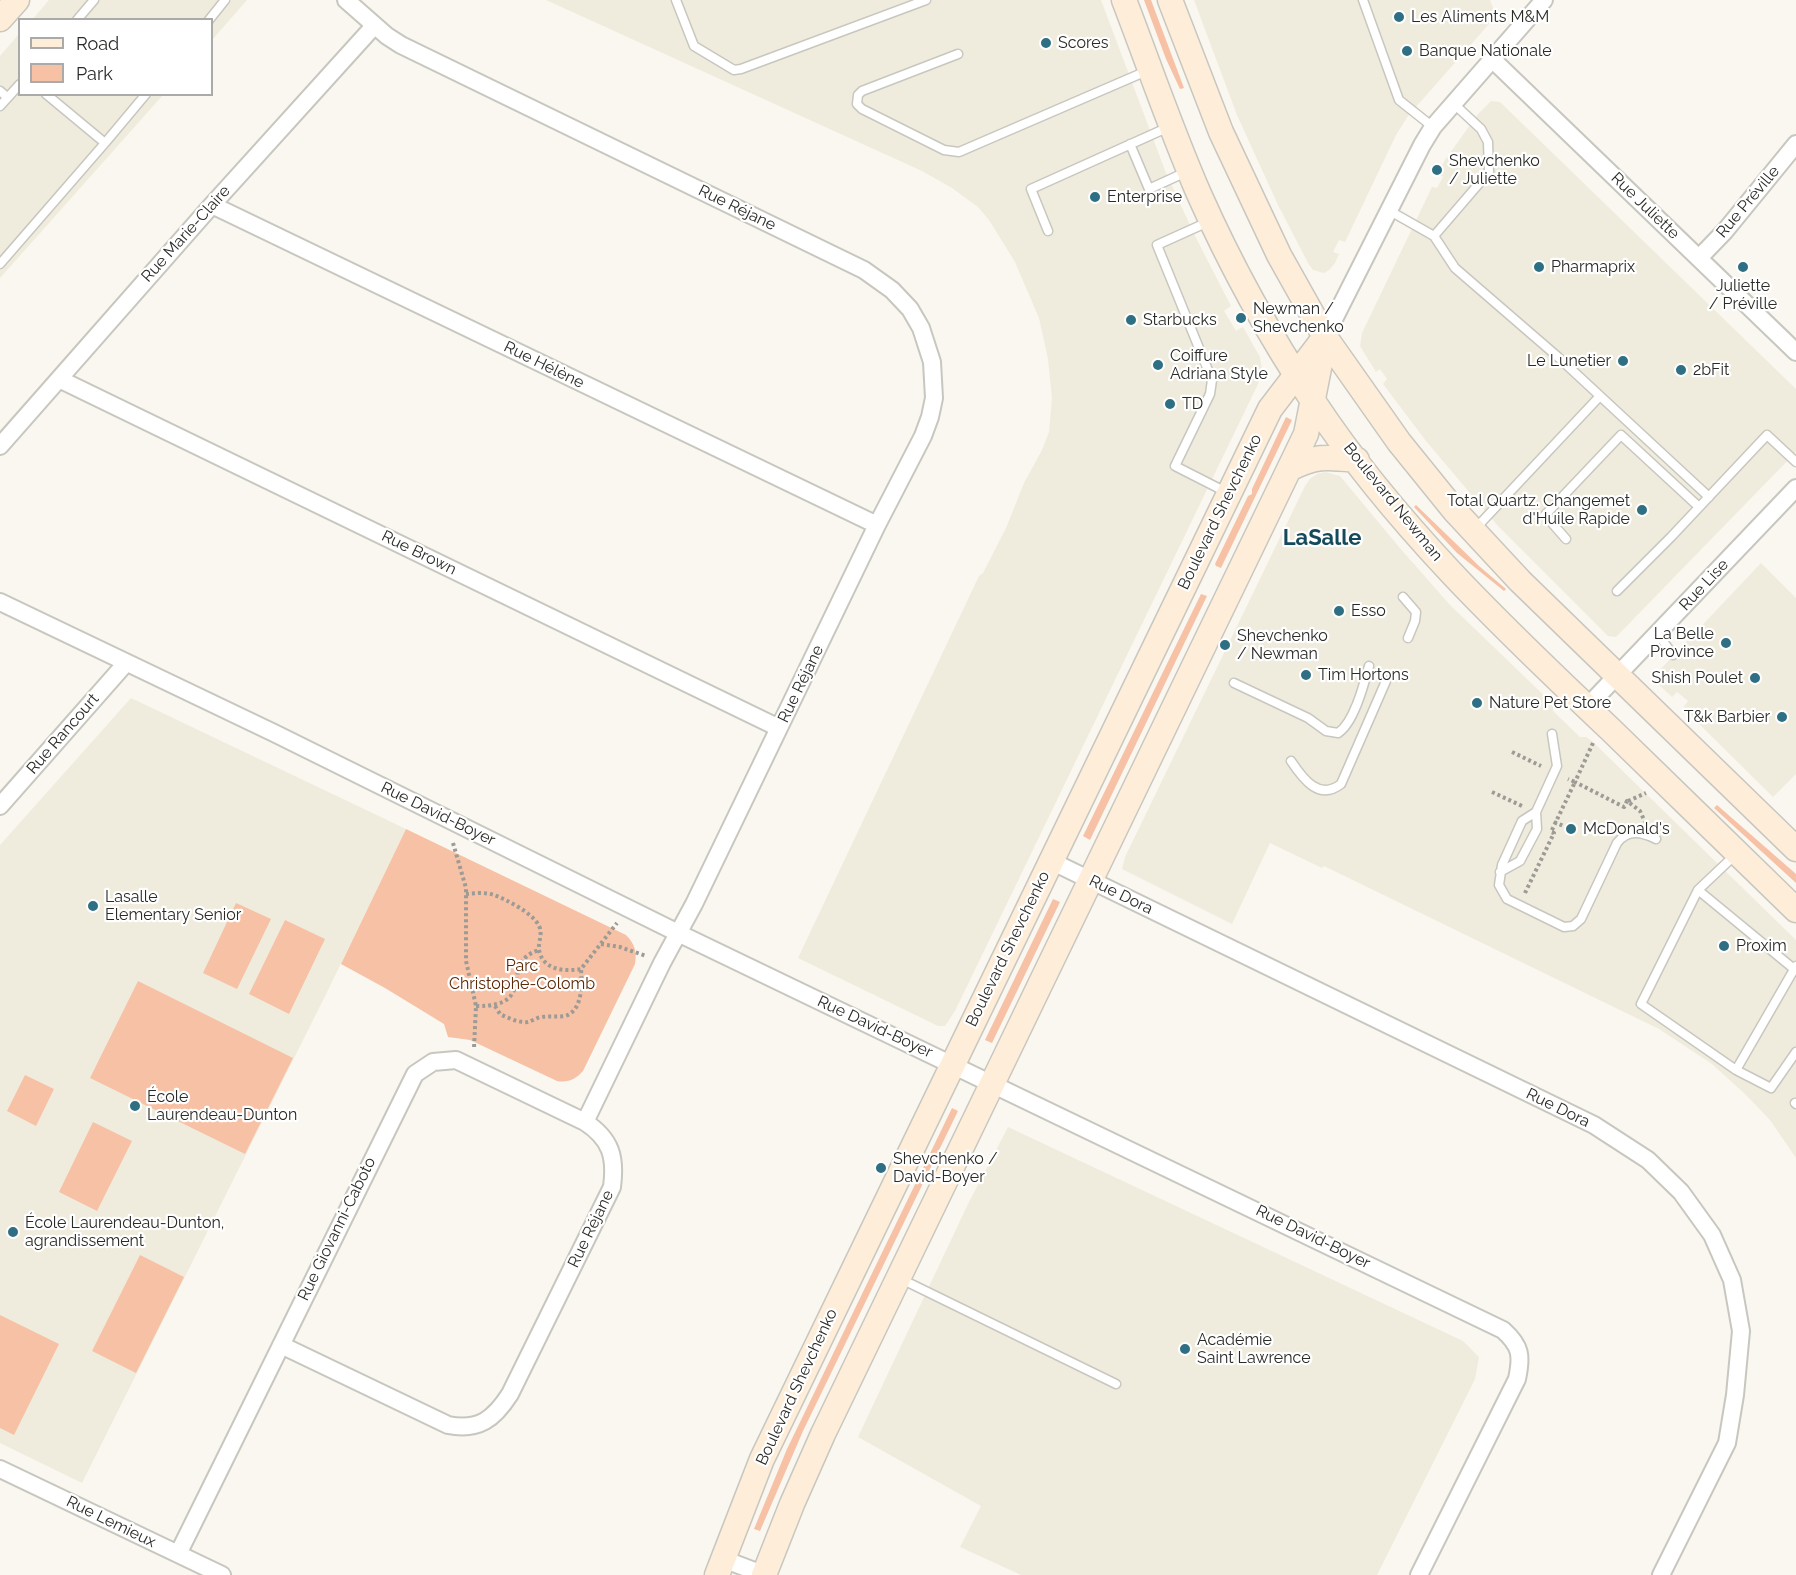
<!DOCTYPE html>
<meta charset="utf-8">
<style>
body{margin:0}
#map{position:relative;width:1796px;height:1575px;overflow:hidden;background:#f9f7ef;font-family:Raleway,sans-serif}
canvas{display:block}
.legend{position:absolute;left:18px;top:18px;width:195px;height:78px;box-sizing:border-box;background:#fff;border:2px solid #aaaaa9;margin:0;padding:8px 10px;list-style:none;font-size:18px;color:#2a2a27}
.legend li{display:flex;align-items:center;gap:12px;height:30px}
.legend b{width:30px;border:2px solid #aaaaa9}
</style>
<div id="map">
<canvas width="1796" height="1575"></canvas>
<ul class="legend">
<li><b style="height:8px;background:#feeed9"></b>Road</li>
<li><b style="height:16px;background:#f7c1a5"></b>Park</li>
</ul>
</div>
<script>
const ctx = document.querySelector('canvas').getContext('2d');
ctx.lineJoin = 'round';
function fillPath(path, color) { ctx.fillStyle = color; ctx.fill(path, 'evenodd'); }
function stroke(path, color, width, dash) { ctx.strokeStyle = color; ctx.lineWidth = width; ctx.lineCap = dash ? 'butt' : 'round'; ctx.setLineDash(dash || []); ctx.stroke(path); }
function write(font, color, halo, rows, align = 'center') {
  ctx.font = font + ' Raleway,sans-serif'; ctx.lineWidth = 4.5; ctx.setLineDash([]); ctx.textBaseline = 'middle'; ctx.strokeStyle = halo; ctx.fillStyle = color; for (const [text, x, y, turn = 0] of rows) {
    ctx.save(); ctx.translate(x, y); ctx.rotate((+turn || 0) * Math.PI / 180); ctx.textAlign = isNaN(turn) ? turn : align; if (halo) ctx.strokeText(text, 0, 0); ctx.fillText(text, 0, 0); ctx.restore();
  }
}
fillPath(new Path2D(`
 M 49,0 L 247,0 L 212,40 L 212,20 L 32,20 Z
 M 546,0 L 1101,0 L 1166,173 L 1195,236 L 1231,306 L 1224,311 L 1236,331 L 1243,327 L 1260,357 L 1262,371 L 1258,384 L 955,1011 L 945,1026 L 938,1026 L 932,1023 L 798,958 L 979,576 L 983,573 L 1006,528 L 1024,483 L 1042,450 L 1049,432 L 1052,398 L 1048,359 L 1039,318 L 1015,262 L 989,220 L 978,207 L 952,188 L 922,171 Z
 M 1194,0 L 1490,0 L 1496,16 L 1408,116 L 1396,135 L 1345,242 L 1339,240 L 1333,252 L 1339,254 L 1335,263 L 1329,270 L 1324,273 L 1313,270 L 1308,263 L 1278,205 L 1237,115 Z
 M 19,34 L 20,94 L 163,95 L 0,278 L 0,56 Z
 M 1491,101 L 1500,102 L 1796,389 L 1796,452 L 1616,637 L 1608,636 L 1498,526 L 1426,441 L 1383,384 L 1387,379 L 1380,369 L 1376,372 L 1360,346 L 1362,333 L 1432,187 L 1437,188 L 1443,177 L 1438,173 L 1445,160 L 1478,114 Z
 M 1325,472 L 1340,476 L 1399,547 L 1450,605 L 1553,704 L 1553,711 L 1580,737 L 1586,737 L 1592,741 L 1796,940 L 1796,1158 L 1770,1120 L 1746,1095 L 1712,1064 L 1659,1029 L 1324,866 L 1322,868 L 1270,843 L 1232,924 L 1122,869 L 1125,857 L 1305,486 L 1310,479 L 1317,474 Z
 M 1761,563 L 1796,598 L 1796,774 L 1773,797 L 1683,708 L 1688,701 L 1677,692 L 1672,697 L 1656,682 L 1658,672 Z
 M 131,698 L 406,829 L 331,984 L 82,1483 L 0,1443 L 0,845 Z
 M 1008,1127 L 1463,1341 L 1479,1357 L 1475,1379 L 1377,1575 L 1021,1575 L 960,1547 L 981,1506 L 858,1437 L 968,1204 Z`), '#efecdd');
fillPath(new Path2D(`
 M 1144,0 L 1151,0 L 1184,88 L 1180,89 L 1166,59 Z
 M 1286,417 L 1292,420 L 1221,568 L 1216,566 L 1215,564 L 1248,496 L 1252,494 L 1252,489 Z
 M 1416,505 L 1479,566 L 1506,589 L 1504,591 L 1457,553 L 1414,507 Z
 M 1201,594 L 1207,596 L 1090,840 L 1083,836 Z
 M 1717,805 L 1796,874 L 1796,883 L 1714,808 Z
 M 406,829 L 626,935 C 635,944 637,952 635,964 L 583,1071 C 576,1079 568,1083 557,1081 L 470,1040 L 448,1037 L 444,1024 L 385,988 L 341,964 Z
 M 1053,899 L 1060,902 L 992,1043 L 985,1040 Z
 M 236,903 L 271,919 L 237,989 L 203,973 Z
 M 285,920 L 325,939 L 289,1014 L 249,994 Z
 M 138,981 L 293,1058 L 245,1154 L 90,1078 Z
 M 25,1075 L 54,1089 L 36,1126 L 7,1111 Z
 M 952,1108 L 958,1111 L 803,1431 L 760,1531 L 754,1529 L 787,1449 Z
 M 93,1122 L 132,1141 L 97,1211 L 59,1192 Z
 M 140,1255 L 184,1277 L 136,1373 L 92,1351 Z
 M 0,1315 L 59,1344 L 14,1435 L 0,1428 Z`), '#f7c1a5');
const lane = new Path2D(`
 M 676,0 L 694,46 L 734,70 L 741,69 L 926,0
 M 1363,0 L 1399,100 L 1433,127
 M 77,20 L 94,0
 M 209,20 L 225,0
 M 958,54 L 862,91 L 858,95 L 857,104 L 862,109 L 944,150 L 959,152 L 1149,70
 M 0,91 L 7,97
 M 46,94 L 105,143 L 146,94
 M 0,106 L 20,84
 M 1130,144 L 1149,189 L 1186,172
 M 1390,211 L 1434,236 L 1455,268 L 1558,357 L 1709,497
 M 1208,222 L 1157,245 L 1212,380 L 1210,394 L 1175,466 L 1228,493
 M 1048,231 L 1031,189 L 1171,126
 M 1434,236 L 1489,172 L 1488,142 L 1481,129 L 1453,103
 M 0,264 L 105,143
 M 1475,529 L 1600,396
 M 1566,539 L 1545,515 L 1621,435 L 1699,507
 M 1617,591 L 1671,537 L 1767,435 L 1796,462
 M 1403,597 L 1416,612 L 1415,621 L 1408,638
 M 1658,634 L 1673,655
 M 1234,683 L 1308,718 L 1326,731 L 1338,733 C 1354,723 1364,684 1369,666
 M 1291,761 C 1303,779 1319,801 1341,784 L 1386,681
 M 1536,812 L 1522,821 L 1502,865 L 1499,885 L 1507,899 L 1564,927 L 1573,926 L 1581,919 L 1617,843 C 1628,829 1641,832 1656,839
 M 1500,872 L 1520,861 L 1537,829 L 1536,812 L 1557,766 L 1552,734
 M 1698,890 L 1735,855
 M 1794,969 L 1698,890 L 1641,1004 L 1736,1070 L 1796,966
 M 1736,1070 L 1771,1088 L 1796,1052
 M 1795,1103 L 1796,1104
 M 901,1279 L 1116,1384`);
const street = new Path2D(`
 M 346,0 L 387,36 L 401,45 L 864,270 L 892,290 L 910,309 L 921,328 L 932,362 L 934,398 L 930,417 L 923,436 L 877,525 L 694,904 L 662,963 L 585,1122
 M 1493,60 L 1796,352
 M 212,205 L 877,525
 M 1699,258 L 1725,231 L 1796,144
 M 1325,337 L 1422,145 L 1433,127 L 1544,0
 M 59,379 L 779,728
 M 0,446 L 212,205 L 374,26
 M 0,602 L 274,733 L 678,933 L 1503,1330 C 1521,1346 1522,1356 1517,1379 L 1419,1575
 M 1586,708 L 1796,488
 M 0,806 L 126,663
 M 1051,861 L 1594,1125 L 1648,1160 L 1681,1192 L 1712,1235 L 1732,1280 L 1741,1331 L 1735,1395 L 1727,1443 L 1661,1575
 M 0,1469 L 222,1575
 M 178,1554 L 415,1074 L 433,1062 L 456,1060 L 585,1122 C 611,1139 616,1157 612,1187 L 510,1394 C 494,1419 479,1431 448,1425 L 281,1345
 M 723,1559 L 765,1575`);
const secondary = new Path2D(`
 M 1124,0 C 1149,65 1171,130 1199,194 C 1231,266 1269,335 1313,401 C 1394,524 1503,628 1610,729 C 1672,789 1734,850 1796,910
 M 1170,0 L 1221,132 L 1279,255 L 1325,337 L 1399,442 L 1454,510 L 1520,581 L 1796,849
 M 0,19 L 17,0
 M 1289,469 C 1316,455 1327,457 1357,460
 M 717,1575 L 762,1459 L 1270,409 L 1325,337
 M 764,1575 L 792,1504 L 823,1434 L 1306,434 L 1324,343`);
stroke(lane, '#c8c7bf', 11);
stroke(street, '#c8c7bf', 20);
stroke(secondary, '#c8c7bf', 27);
stroke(new Path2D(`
 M 1593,743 L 1575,782 L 1624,807 L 1627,801 L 1640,811 L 1645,822
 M 1512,752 L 1541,766
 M 1492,792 L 1522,806
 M 1628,801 L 1646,793
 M 1554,822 L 1566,827
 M 453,843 L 466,888 L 466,961 L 476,1006 L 474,1048
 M 1525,893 L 1554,833 L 1551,832 L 1575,782 L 1568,779
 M 466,894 C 475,893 485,892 494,895 C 506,899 534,914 539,926 C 543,934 538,942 539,950 C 543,970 564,972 581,969 L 617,923
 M 601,944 L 620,947 L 646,956
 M 476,1006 C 540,1007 497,963 539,950
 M 495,1006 L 500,1014 C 508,1018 519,1023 528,1022 C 532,1021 536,1018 541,1017 C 549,1016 557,1017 565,1016 C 583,1011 582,983 581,969`), '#9c9b95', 4, [3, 3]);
stroke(lane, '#fff', 8);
stroke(street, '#fff', 16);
stroke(secondary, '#feeed9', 24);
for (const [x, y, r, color] of [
 [1399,17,6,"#2e6f83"],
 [1046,43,6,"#2e6f83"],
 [1407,51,6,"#2e6f83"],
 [1437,170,6,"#2e6f83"],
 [1095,197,6,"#2e6f83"],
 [1539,267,6,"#2e6f83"],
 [1743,267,6,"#2e6f83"],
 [1241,318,6,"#2e6f83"],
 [1131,320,6,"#2e6f83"],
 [1623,361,6,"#2e6f83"],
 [1158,365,6,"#2e6f83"],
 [1681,370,6,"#2e6f83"],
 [1170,404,6,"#2e6f83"],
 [1642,510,6,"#2e6f83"],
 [1339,611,6,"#2e6f83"],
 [1726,643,6,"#2e6f83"],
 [1225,645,6,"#2e6f83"],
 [1306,675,6,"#2e6f83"],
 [1755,678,6,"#2e6f83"],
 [1477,703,6,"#2e6f83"],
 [1782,717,6,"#2e6f83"],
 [1571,829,6,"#2e6f83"],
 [93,906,6,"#2e6f83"],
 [1724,946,6,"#2e6f83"],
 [135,1106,6,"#2e6f83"],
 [881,1168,6,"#2e6f83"],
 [13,1232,6,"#2e6f83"],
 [1185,1349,6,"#2e6f83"]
]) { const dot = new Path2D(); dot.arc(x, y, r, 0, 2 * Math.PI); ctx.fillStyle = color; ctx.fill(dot); stroke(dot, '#fff', 2); }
write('16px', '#2a2a27', '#fff', [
 ["Les Aliments M&M",1411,17],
 ["Scores",1058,43],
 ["Banque Nationale",1419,51],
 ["Shevchenko",1449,161],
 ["/ Juliette",1449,179],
 ["Enterprise",1107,197],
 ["Pharmaprix",1551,267],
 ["Juliette",1743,286,"center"],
 ["/ Préville",1743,304,"center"],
 ["Newman /",1253,309],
 ["Shevchenko",1253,327],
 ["Starbucks",1143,320],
 ["Coiffure",1170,356],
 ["Adriana Style",1170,374],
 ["Le Lunetier",1611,361,"right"],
 ["2bFit",1693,370],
 ["TD",1182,404],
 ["Total Quartz. Changemet",1630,501,"right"],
 ["d'Huile Rapide",1630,519,"right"],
 ["Esso",1351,611],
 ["La Belle",1714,634,"right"],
 ["Province",1714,652,"right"],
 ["Shevchenko",1237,636],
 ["/ Newman",1237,654],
 ["Tim Hortons",1318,675],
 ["Shish Poulet",1743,678,"right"],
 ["Nature Pet Store",1489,703],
 ["T&k Barbier",1770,717,"right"],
 ["McDonald's",1583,829],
 ["Lasalle",105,897],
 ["Elementary Senior",105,915],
 ["Proxim",1736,946],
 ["École",147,1097],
 ["Laurendeau-Dunton",147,1115],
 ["Shevchenko /",893,1159],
 ["David-Boyer",893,1177],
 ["École Laurendeau-Dunton,",25,1223],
 ["agrandissement",25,1241],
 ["Académie",1197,1340],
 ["Saint Lawrence",1197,1358]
], 'left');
write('16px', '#2a2a27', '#fff', [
 ["Rue Préville",1748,202,-50],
 ["Rue Juliette",1645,206,44],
 ["Rue Réjane",737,208,26],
 ["Rue Marie-Claire",186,234,-48],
 ["Rue Hélène",544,365,26],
 ["Boulevard Newman",1393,502,51],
 ["Boulevard Shevchenko",1220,512,-64],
 ["Rue Brown",419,553,26],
 ["Rue Lise",1704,585,-47],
 ["Rue Réjane",801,684,-64],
 ["Rue Rancourt",63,734,-49],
 ["Rue David-Boyer",438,814,26],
 ["Rue Dora",1121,895,26],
 ["Boulevard Shevchenko",1008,949,-64],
 ["Rue David-Boyer",875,1027,25],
 ["Rue Dora",1558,1108,26],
 ["Rue Giovanni-Caboto",337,1229,-64],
 ["Rue Réjane",591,1229,-64],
 ["Rue David-Boyer",1313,1237,26],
 ["Boulevard Shevchenko",797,1387,-65],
 ["Rue Lemieux",111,1522,26]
]);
write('16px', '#5b2805', '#fff', [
 ["Parc",522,966],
 ["Christophe-Colomb",522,984]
]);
write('bold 22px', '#154a5a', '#fff', [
 ["LaSalle",1322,538]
]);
</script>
